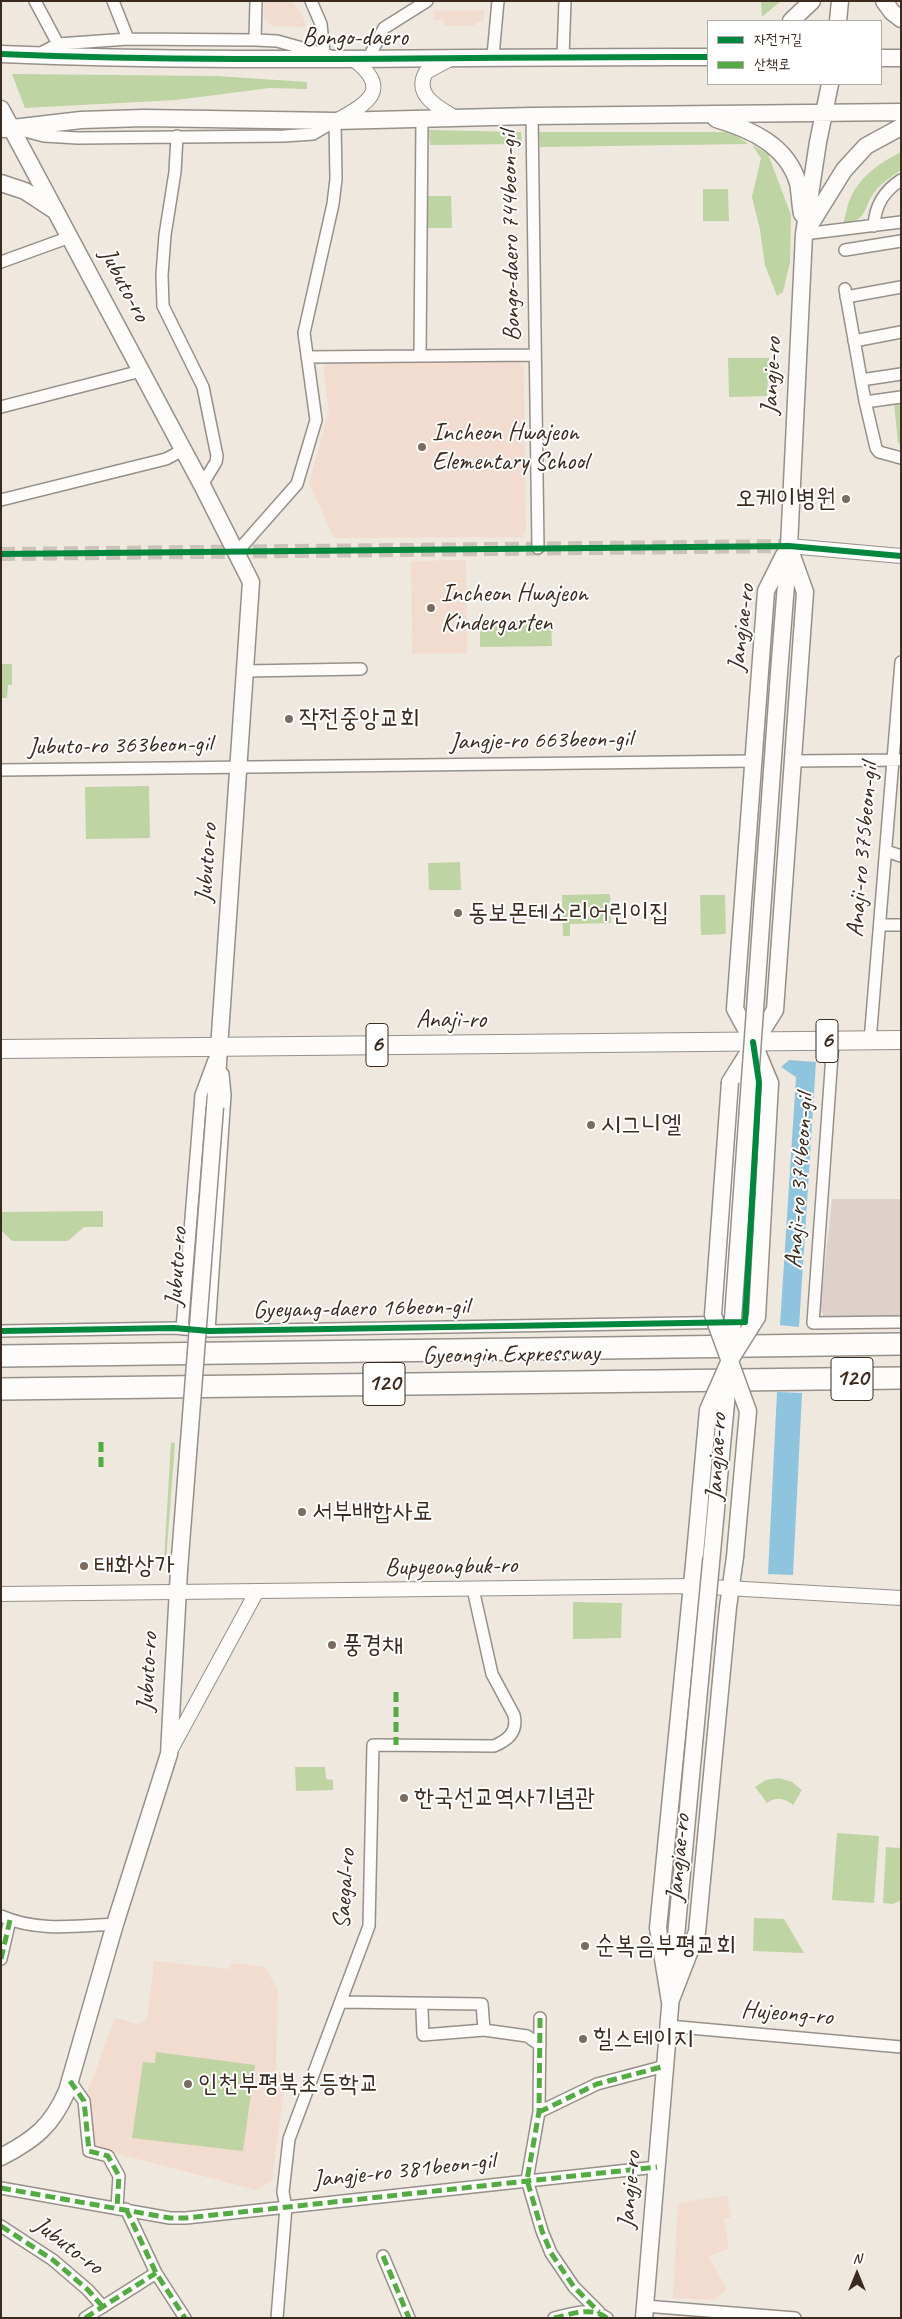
<!DOCTYPE html>
<meta charset="utf-8">
<style>
body{margin:0}
#map{position:relative;width:902px;height:2319px;overflow:hidden;background:#efe8de;font-family:Caveat,"Poor Story",sans-serif}
canvas{display:block}
.frame{position:absolute;inset:0;border:2px solid #3b2a1e;pointer-events:none}
.legend{position:absolute;left:707px;top:20px;width:175px;height:65px;box-sizing:border-box;background:#fff;border:1px solid #b1aaa5;margin:0;padding:6px 9px;list-style:none;font-size:15px;color:#3b2a1e}
.legend li{display:flex;align-items:center;gap:10px;height:25px}
.legend b{width:25px;border:1px solid #b1aaa5}
.north{position:absolute;left:832px;top:2249px;width:50px;height:50px;-webkit-text-stroke:4px #fff;paint-order:stroke;rotate:0deg;font-size:14px;font-weight:700;line-height:20px;text-align:center;color:#3b2a1e}
.north::after{content:'';display:block;margin:auto;width:18px;height:22px;background:#3b2a1e;clip-path:polygon(50% 0,100% 100%,50% 72%,0 100%)}
</style>
<div id="map">
<canvas width="902" height="2319"></canvas>
<div class="frame"></div>
<ul class="legend">
<li><b style="height:6px;background:#00873e"></b>자전거길</li>
<li><b style="height:6px;background:#55ab43"></b>산책로</li>
</ul>
<div class="north">N</div>
</div>
<script>
const ctx = document.querySelector('canvas').getContext('2d');
ctx.lineJoin = 'round';
function fillPath(path, color) { ctx.fillStyle = color; ctx.fill(path, 'evenodd'); }
function stroke(path, color, width, dash) { ctx.strokeStyle = color; ctx.lineWidth = width; ctx.lineCap = dash ? 'butt' : 'round'; ctx.setLineDash(dash || []); ctx.stroke(path); }
function write(font, color, halo, rows, align = 'center') {
  ctx.font = font + ' Caveat,"Poor Story",sans-serif'; ctx.lineWidth = 4; ctx.setLineDash([]); ctx.textBaseline = 'middle'; ctx.strokeStyle = halo; ctx.fillStyle = color; for (const [text, x, y, turn = 0] of rows) {
    ctx.save(); ctx.translate(x, y); ctx.rotate((+turn || 0) * Math.PI / 180); ctx.textAlign = isNaN(turn) ? turn : align; if (halo) ctx.strokeText(text, 0, 0); ctx.fillText(text, 0, 0); ctx.restore();
  }
}
fillPath(new Path2D(`
 M 264,1 L 292,1 L 302,14 L 306,27 L 272,26 L 264,19 Z
 M 484,10 L 484,21 L 476,22 L 474,26 L 444,26 L 443,19 L 433,20 L 434,11 Z
 M 329,361 L 518,361 L 524,366 L 526,530 L 522,537 L 334,538 L 309,483 L 329,411 L 323,367 Z
 M 466,560 L 467,653 L 412,654 L 411,561 Z
 M 154,1961 L 230,1969 L 231,1963 L 265,1967 L 278,1990 L 276,2071 L 286,2075 L 272,2180 L 256,2190 L 92,2147 L 87,2093 L 115,2018 L 138,2024 L 147,2019 Z
 M 727,2195 L 731,2217 L 724,2219 L 729,2249 L 708,2256 L 727,2289 L 714,2300 L 673,2298 L 678,2203 Z`), '#f2dccf');
fillPath(new Path2D(`
 M 832,1199 L 901,1199 L 901,1320 L 825,1318 L 820,1308 Z`), '#ded1cc');
fillPath(new Path2D(`
 M 761,1 L 781,1 L 762,17 Z
 M 12,74 L 217,76 L 307,82 L 307,89 L 270,88 L 176,100 L 25,108 Z
 M 429,130 L 521,132 L 522,144 L 430,145 Z
 M 539,132 L 731,132 L 748,144 L 540,147 Z
 M 752,145 L 768,154 L 791,215 L 790,262 L 783,292 L 777,296 L 765,265 L 760,230 L 752,197 L 761,158 Z
 M 901,152 L 901,170 C 892,176 883,182 876,190 C 862,207 870,220 843,224 C 846,215 847,205 851,197 C 860,176 881,162 901,152 Z
 M 703,189 L 728,189 L 729,221 L 703,221 Z
 M 426,196 L 451,196 L 452,228 L 426,228 Z
 M 728,358 L 769,358 L 767,396 L 729,397 Z
 M 901,402 L 901,444 L 898,443 L 894,403 Z
 M 551,620 L 552,646 L 480,647 L 480,621 Z
 M 1,664 L 12,664 L 12,685 L 8,685 L 7,698 L 1,698 Z
 M 149,786 L 150,838 L 86,839 L 85,787 Z
 M 460,862 L 461,890 L 429,890 L 428,863 Z
 M 610,894 L 611,923 L 570,924 L 570,936 L 563,936 L 562,895 Z
 M 700,895 L 725,895 L 726,934 L 701,935 Z
 M 103,1211 L 103,1227 L 84,1227 L 68,1241 L 12,1241 L 1,1230 L 1,1212 Z
 M 171,1442 L 175,1443 L 166,1561 L 164,1560 Z
 M 573,1602 L 622,1603 L 621,1638 L 573,1639 Z
 M 295,1767 L 325,1767 L 326,1779 L 333,1780 L 333,1790 L 296,1791 Z
 M 779,1778 L 792,1782 L 802,1790 L 793,1805 C 785,1798 776,1796 767,1803 L 755,1787 L 766,1780 Z
 M 837,1833 L 879,1836 L 874,1903 L 832,1900 Z
 M 886,1847 L 901,1848 L 901,1900 L 893,1904 L 883,1903 Z
 M 754,1918 L 784,1919 L 804,1953 L 753,1951 Z
 M 156,2052 L 255,2065 L 243,2151 L 132,2138 L 143,2062 L 155,2063 Z`), '#bed4a3');
fillPath(new Path2D(`
 M 789,1060 L 816,1062 L 799,1327 L 780,1325 L 796,1077 L 781,1067 Z
 M 777,1392 L 802,1393 L 793,1575 L 768,1574 Z`), '#8fc4df');
stroke(new Path2D(`
 M 1,554 L 789,546`), '#cbc2b8', 14, [14, 7]);
const minor = new Path2D(`
 M 35,1 L 58,44
 M 113,1 L 128,39
 M 311,1 L 321,24 L 324,53
 M 255,40 L 256,1
 M 37,55 L 58,44 L 128,39 L 255,40 L 277,41 L 331,56
 M 493,56 L 498,1
 M 563,56 L 565,1
 M 368,59 L 384,28 L 427,1
 M 532,116 L 538,548
 M 21,130 L 44,136 L 78,138 L 284,136 L 313,134 L 335,121 L 336,179 L 333,204 L 304,333 L 316,420 L 297,484 L 237,552
 M 177,136 L 175,172 L 165,235 L 162,275 L 163,306 L 203,387 L 217,456 L 216,462 L 202,485
 M 874,226 C 875,205 884,191 901,180
 M 804,234 L 901,222
 M 845,250 L 901,241
 M 1,262 L 70,237
 M 845,289 L 865,401 L 876,448 L 879,452 L 901,458
 M 846,297 L 901,287
 M 854,341 L 901,332
 M 420,356 L 422,119
 M 307,357 L 535,355
 M 861,380 L 901,374
 M 865,402 L 901,397
 M 1,407 L 141,371
 M 1,500 L 166,459 L 183,450
 M 245,671 L 361,669
 M 793,761 L 899,760
 M 1,770 L 753,761
 M 886,851 L 901,856
 M 880,925 L 901,925
 M 833,1041 L 813,1323 L 901,1322
 M 870,1041 L 901,662
 M 723,1322 L 741,1080 L 746,1065
 M 182,1329 L 201,1095 L 214,1060
 M 1,1331 L 174,1328 L 209,1331 L 745,1322 L 759,1082 L 756,1061
 M 209,1331 L 225,1095 L 223,1074
 M 1,1916 C 37,1932 77,1926 115,1924
 M 1,1959 L 10,1920
 M 341,2002 L 482,2004 L 484,2030 L 527,2036 L 540,2045
 M 422,2010 L 423,2035 L 484,2030
 M 540,2018 L 539,2112 L 527,2180 L 542,2231 L 551,2253 L 574,2287 L 599,2312
 M 668,2026 L 901,2047
 M 70,2081 L 84,2101 L 89,2151 L 108,2156 L 119,2176 L 117,2208
 M 539,2112 L 597,2084 L 665,2066
 M 1,2188 L 170,2218 L 186,2218 L 657,2167
 M 126,2209 L 156,2273 L 185,2318
 M 1,2226 L 53,2260 L 88,2290 L 103,2307
 M 383,2256 L 409,2318
 M 645,2306 L 795,2318
 M 85,2318 L 156,2273
 M 277,2318 L 286,2207 L 283,2192 L 289,2139 L 369,1926 L 373,1745 L 494,1746 C 508,1740 518,1732 514,1715 L 492,1674 L 473,1589
 M 554,2318 C 572,2314 591,2306 607,2318`);
const tertiary = new Path2D(`
 M 452,58 L 426,72 C 413,95 438,107 454,117
 M 336,121 C 369,103 392,89 353,59
 M 789,546 L 901,556
 M 1,1594 L 692,1586 L 901,1598
 M 169,1753 L 257,1591`);
const secondary = new Path2D(`
 M 884,1 L 892,12 L 901,19
 M 791,21 L 812,1
 M 838,21 L 840,1
 M 1,54 C 237,64 473,56 708,57
 M 881,58 L 901,58
 M 1,109 L 202,485 L 251,582 L 215,1107
 M 716,119 C 750,129 787,145 798,183 C 800,193 800,204 802,214
 M 4,129 L 81,120 L 144,118 L 335,121 L 532,116 L 901,112
 M 1,183 L 25,191 L 54,210
 M 808,228 L 844,170 L 866,146 L 901,127
 M 779,673 L 789,546 L 804,234 L 818,142 L 830,84
 M 730,1082 L 775,1010 L 805,592 L 791,553
 M 770,1083 L 753,1042 L 735,1009 L 766,591 L 784,555
 M 670,2002 L 697,1932 L 728,1607 L 735,1557
 M 670,2002 L 658,1928 L 695,1554
 M 1,2157 C 34,2140 52,2126 67,2091 L 115,1924 L 169,1754 L 179,1570
 M 644,2318 L 676,1936`);
const primary = new Path2D(`
 M 1,1049 L 901,1040`);
const motorway = new Path2D(`
 M 1,1356 L 901,1344
 M 1,1389 L 901,1378`);
stroke(minor, '#969089', 14);
stroke(tertiary, '#969089', 16);
stroke(secondary, '#969089', 19);
stroke(primary, '#969089', 20);
stroke(motorway, '#969089', 24);
stroke(minor, '#fdfcfa', 11);
stroke(tertiary, '#fdfcfa', 14);
stroke(secondary, '#fdfcfa', 16);
stroke(primary, '#fdfcfa', 18);
stroke(motorway, '#fdfcfa', 21);
const secondaryBridge = new Path2D(`
 M 730,1082 L 713,1315 L 748,1411 L 735,1557
 M 695,1554 L 708,1410 L 730,1360 L 757,1317 L 770,1083
 M 179,1570 L 215,1107
 M 676,1936 L 730,1360 L 779,673`);
stroke(secondaryBridge, '#969089', 19, []);
stroke(secondaryBridge, '#fdfcfa', 16);
stroke(new Path2D(`
 M 101,1442 L 101,1471
 M 396,1692 L 396,1745
 M 1,1959 L 10,1920
 M 540,2018 L 539,2112 L 527,2180 L 542,2231 L 551,2253 L 574,2287 L 599,2312
 M 70,2081 L 84,2101 L 89,2151 L 108,2156 L 119,2176 L 117,2208
 M 539,2112 L 597,2084 L 665,2066
 M 1,2188 L 170,2218 L 186,2218 L 657,2167
 M 126,2209 L 156,2273 L 185,2318
 M 1,2226 L 53,2260 L 88,2290 L 103,2307
 M 383,2256 L 409,2318
 M 85,2318 L 156,2273
 M 554,2318 C 572,2314 591,2306 607,2318`), '#55ab43', 5, [10, 5]);
stroke(new Path2D(`
 M 1,54 C 237,64 473,56 708,57
 M 1,554 L 789,546 L 901,556
 M 1,1331 L 174,1328 L 209,1331 L 745,1322 L 759,1082 L 753,1042`), '#00873e', 6);
for (const [x, y, r, color] of [
 [422,447,5,"#7a6c61"],
 [846,499,5,"#7a6c61"],
 [431,608,5,"#7a6c61"],
 [289,719,5,"#7a6c61"],
 [458,913,5,"#7a6c61"],
 [591,1125,5,"#7a6c61"],
 [302,1512,5,"#7a6c61"],
 [84,1566,5,"#7a6c61"],
 [332,1645,5,"#7a6c61"],
 [404,1798,5,"#7a6c61"],
 [585,1946,5,"#7a6c61"],
 [583,2039,5,"#7a6c61"],
 [188,2084,5,"#7a6c61"]
]) { const dot = new Path2D(); dot.arc(x, y, r, 0, 2 * Math.PI); ctx.fillStyle = color; ctx.fill(dot); stroke(dot, '#fff', 2); }
for (const [x, y, w] of [
 [827,1041,22],
 [377,1045,22],
 [852,1379,42],
 [384,1384,42]
]) { const box = new Path2D(); box.roundRect(x - w / 2, y - 21.5, w, 43, 4); ctx.fillStyle = '#fff'; ctx.fill(box); stroke(box, '#3b2a1e', 1); }
write('bold 24px', '#3b2a1e', null, [
 ["6",827,1041],
 ["6",377,1045],
 ["120",852,1379],
 ["120",384,1384]
]);
write('25px', '#3b2a1e', '#fff', [
 ["Bongo-daero",355,38],
 ["Bongo-daero 744beon-gil",511,236,-91],
 ["Jubuto-ro",124,285,62],
 ["Jangje-ro",772,376,-87],
 ["Jangjae-ro",742,628,-83],
 ["Jangje-ro 663beon-gil",541,741,-1],
 ["Jubuto-ro 363beon-gil",120,746,-1],
 ["Anaji-ro 375beon-gil",863,850,-85],
 ["Jubuto-ro",207,863,-86],
 ["Anaji-ro",451,1020],
 ["Anaji-ro 374beon-gil",800,1181,-86],
 ["Jubuto-ro",177,1267,-86],
 ["Gyeyang-daero 16beon-gil",361,1309,-1],
 ["Gyeongin Expressway",511,1355,-1],
 ["Jangjae-ro",717,1457,-87],
 ["Bupyeongbuk-ro",451,1567,-1],
 ["Jubuto-ro",148,1672,-87],
 ["Jangjae-ro",679,1858,-85],
 ["Saegal-ro",345,1889,-86],
 ["Hujeong-ro",787,2014,5],
 ["Jangje-ro 381beon-gil",404,2171,-6],
 ["Jangje-ro",630,2190,-85],
 ["Jubuto-ro",68,2246,37]
]);
write('25px', '#3b2a1e', '#fff', [
 ["Incheon Hwajeon",432,433],
 ["Elementary School",432,462],
 ["오케이병원",836,499,"right"],
 ["Incheon Hwajeon",441,594],
 ["Kindergarten",441,623],
 ["작전중앙교회",299,719],
 ["동보몬테소리어린이집",468,913],
 ["시그니엘",601,1125],
 ["서부배합사료",312,1512],
 ["태화상가",94,1566],
 ["풍경채",342,1645],
 ["한국선교역사기념관",414,1798],
 ["순복음부평교회",595,1946],
 ["힐스테이지",593,2039],
 ["인천부평북초등학교",198,2084]
], 'left');
</script>
